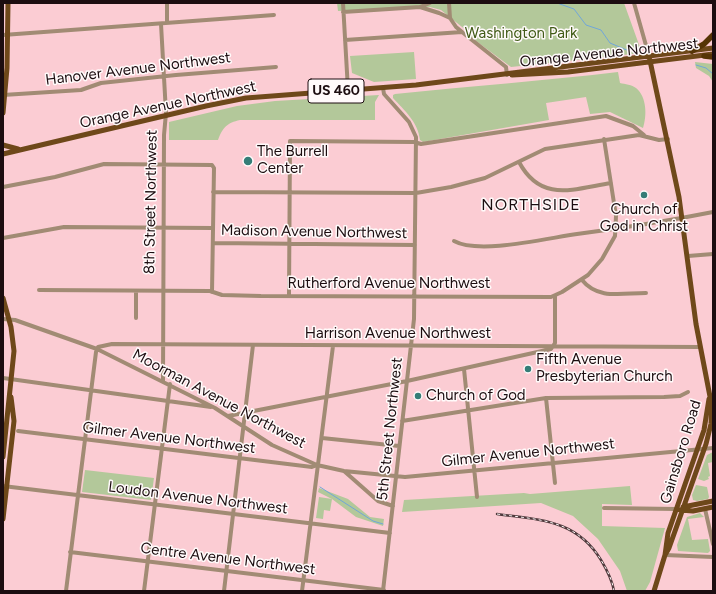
<!DOCTYPE html>
<style>
body{margin:0}
#map{position:relative;width:716px;height:594px;overflow:hidden;background:#fbccd3;font-family:Figtree,sans-serif}
canvas{display:block}
.frame{position:absolute;inset:0;border:4px solid #1c0d10;pointer-events:none}
</style>
<div id="map">
<canvas width="716" height="594"></canvas>
<div class="frame"></div>
</div>
<script>
const ctx = document.querySelector('canvas').getContext('2d');
ctx.lineJoin = 'round';
function fillPath(path, color) { ctx.fillStyle = color; ctx.fill(path, 'evenodd'); }
function stroke(path, color, width, dash) { ctx.strokeStyle = color; ctx.lineWidth = width; ctx.lineCap = dash ? 'butt' : 'round'; ctx.setLineDash(dash || []); ctx.stroke(path); }
function write(font, color, halo, rows, align = 'center') {
  ctx.font = font + ' Figtree,sans-serif'; ctx.lineWidth = 3; ctx.setLineDash([]); ctx.textBaseline = 'middle'; ctx.strokeStyle = halo; ctx.fillStyle = color; for (const [text, x, y, turn = 0] of rows) {
    ctx.save(); ctx.translate(x, y); ctx.rotate((+turn || 0) * Math.PI / 180); ctx.textAlign = isNaN(turn) ? turn : align; if (halo) ctx.strokeText(text, 0, 0); ctx.fillText(text, 0, 0); ctx.restore();
  }
}
fillPath(new Path2D(`
 M 337,3 L 624,3 L 642,53 L 511,67 L 468,35 L 467,31 L 441,10 L 430,7 L 338,11 Z
 M 414,52 L 416,79 L 374,82 L 352,73 L 350,56 Z
 M 695,62 L 713,64 L 713,82 L 709,76 L 696,68 Z
 M 618,72 L 620,83 C 625,84 632,85 636,88 C 647,97 647,116 643,128 L 610,112 L 590,114 L 586,97 L 546,103 L 549,120 L 423,142 L 420,140 C 418,122 405,111 393,98 L 393,95 L 395,94 C 469,86 544,81 618,72 Z
 M 379,95 L 375,102 L 375,120 L 240,120 C 227,123 223,127 218,140 L 169,140 L 169,122 L 237,106 L 275,101 Z
 M 713,452 L 713,462 L 708,463 L 710,476 L 708,477 L 709,479 L 704,481 L 698,479 L 707,455 Z
 M 85,470 L 154,478 L 151,500 L 82,492 Z
 M 696,485 L 707,487 L 709,497 L 708,499 L 697,501 L 693,500 L 692,495 Z
 M 630,486 L 632,505 L 602,504 L 602,526 L 665,528 L 650,582 L 645,591 L 627,591 L 620,571 L 598,539 L 573,516 L 541,503 L 402,512 L 404,500 L 524,493 L 530,494 Z
 M 319,488 L 348,499 L 370,517 L 384,519 L 383,526 L 356,517 L 332,499 L 330,511 L 324,510 L 323,519 L 316,518 L 319,497 L 332,499 L 318,492 Z
 M 700,513 L 704,517 L 688,519 L 692,540 L 708,539 L 710,551 L 708,553 L 678,551 L 677,545 L 687,517 Z`), '#b3c89a');
stroke(new Path2D(`
 M 557,3 L 574,9 L 586,25 L 601,30 L 610,43 L 629,51
 M 696,65 L 706,68 L 713,74
 M 243,448 L 254,454
 M 320,487 L 373,521 L 383,524`), '#71a6d9', 1);
stroke(new Path2D(`
 M 343,3 L 348,90
 M 449,3 L 450,18
 M 634,3 L 649,56
 M 420,7 L 439,13 L 450,18 L 456,27 L 467,36 L 506,67 L 507,75
 M 343,12 L 420,7 L 430,3
 M 167,23 L 167,3
 M 161,24 L 166,113 L 164,135 L 163,381
 M 3,35 L 274,15
 M 345,40 L 462,32
 M 383,88 L 384,94 L 409,122 L 416,137 L 414,319 L 383,591
 M 3,95 L 81,90 L 101,83 L 176,75 L 276,67
 M 519,162 C 541,203 573,189 611,183
 M 3,187 L 55,177 L 104,164 L 212,165 L 214,168 L 212,292
 M 213,192 L 416,193 L 451,187 L 485,178 L 545,149 L 639,135 L 659,140 L 668,139
 M 3,238 L 64,227 L 213,228
 M 454,241 C 479,255 548,238 577,234 C 623,228 668,221 713,212
 M 213,243 L 415,245
 M 688,256 L 713,254
 M 582,280 C 598,300 622,293 646,293
 M 39,290 L 210,291 L 222,295 L 261,296 L 551,297 L 562,292 L 588,275 L 602,259 L 615,236 L 616,216 L 604,139
 M 289,296 L 290,141 L 414,142 L 421,144 L 606,116 L 633,126 L 644,135
 M 136,318 L 136,291
 M 3,319 L 15,320 L 97,349 L 215,408 L 272,445 L 317,465 L 344,471 L 405,477 L 713,448
 M 464,369 L 477,497
 M 3,378 L 211,407
 M 546,398 L 555,483
 M 228,416 L 407,381 L 551,349 L 555,343 L 555,296
 M 402,421 L 546,398 L 664,397 L 680,396 L 688,392
 M 18,431 L 312,467 L 317,465
 M 322,438 L 399,446
 M 344,471 L 378,501 L 393,506
 M 3,486 L 390,533
 M 604,508 L 676,509
 M 705,509 L 713,544
 M 70,552 L 384,590
 M 665,555 L 713,557
 M 66,591 L 96,352 L 98,347 L 112,344 L 700,347
 M 144,591 L 170,384
 M 224,591 L 253,345
 M 302,591 L 333,346`), '#a18b74', 4);
stroke(new Path2D(`
 M 649,56 L 679,197 L 696,324 L 712,407 L 711,424 L 706,444 L 669,548 L 665,555
 M 512,75 L 568,72 L 713,54
 M 3,113 L 7,68 L 8,3
 M 3,145 L 18,149
 M 3,154 L 206,106 L 246,98 L 416,85 L 713,48
 M 3,298 L 11,327 L 14,351 L 3,457
 M 683,507 L 713,501
 M 680,510 L 693,511 L 713,507
 M 3,519 L 14,421 L 11,397
 M 654,591 L 665,555 L 668,533 L 704,430 L 709,399`), '#6e481a', 5);
stroke(new Path2D(`
 M 692,51 L 704,44 L 713,35
 M 704,56 L 713,57`), '#563405', 5.5);
const rail = new Path2D(`
 M 497,514 C 539,520 576,519 601,560 C 607,570 612,579 614,591`);
stroke(rail, '#503a3d', 2.5);
stroke(rail, '#fffafa', 1, [3]);
for (const [x, y, r, color] of [
 [248,161,5,"#357d77"],
 [644,195,4,"#357d77"],
 [528,369,4,"#357d77"],
 [418,396,4,"#357d77"]
]) { const dot = new Path2D(); dot.arc(x, y, r, 0, 2 * Math.PI); ctx.fillStyle = color; ctx.fill(dot); stroke(dot, '#fffafa', 1.5); }
for (const [x, y, w] of [
 [336,91,56]
]) { const box = new Path2D(); box.roundRect(x - w / 2, y - 12, w, 24, 3); ctx.fillStyle = '#fffafa'; ctx.fill(box); stroke(box, '#1c0d10', 1); }
write('bold 14px', '#1c0d10', null, [
 ["US 460",336,91]
]);
write('15px', '#415b17', '#fffafa', [
 ["Washington Park",521,34]
]);
write('15px', '#1c0d10', '#fffafa', [
 ["Orange Avenue Northwest",609,53,-6],
 ["Hanover Avenue Northwest",138,69,-7],
 ["Orange Avenue Northwest",168,105,-12],
 ["8th Street Northwest",151,202,-89],
 ["Madison Avenue Northwest",314,232,1],
 ["Rutherford Avenue Northwest",389,284],
 ["Harrison Avenue Northwest",398,334],
 ["Moorman Avenue Northwest",219,399,28],
 ["5th Street Northwest",390,429,-84],
 ["Gilmer Avenue Northwest",169,438,7],
 ["Gainsboro Road",681,452,-73],
 ["Gilmer Avenue Northwest",528,453,-6],
 ["Loudon Avenue Northwest",198,498,7],
 ["Centre Avenue Northwest",228,559,7]
]);
write('15px', '#1c0d10', '#fffafa', [
 ["The Burrell",257,152],
 ["Center",257,169],
 ["Church of",644,210,"center"],
 ["God in Christ",644,227,"center"],
 ["Fifth Avenue",536,360],
 ["Presbyterian Church",536,377],
 ["Church of God",426,396]
], 'left');
ctx.letterSpacing = '1px';
write('16px', '#1c0d10', '#fffafa', [
 ["NORTHSIDE",531,205]
]);
ctx.letterSpacing = '0px';
</script>
